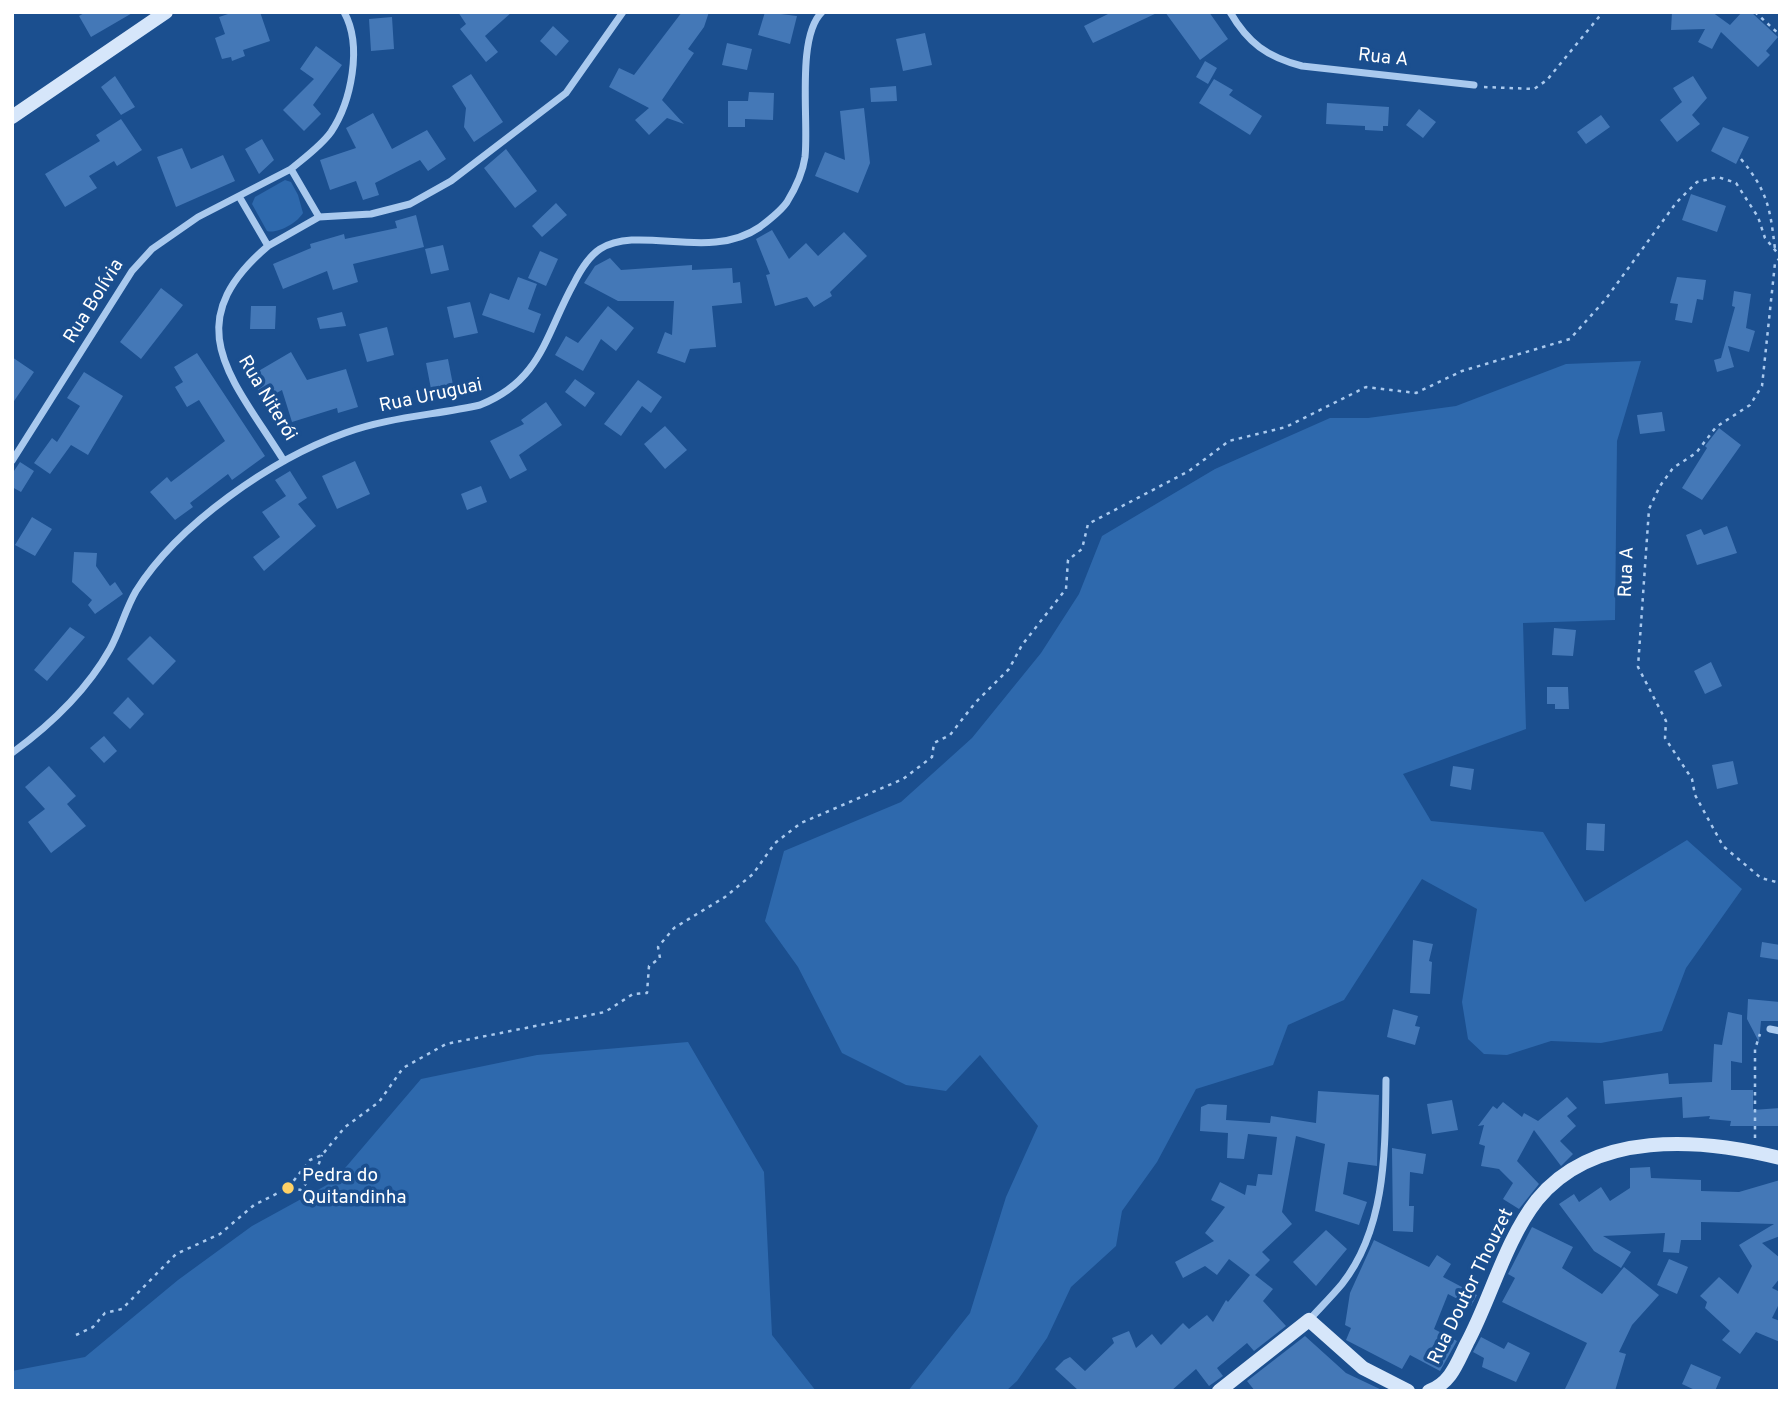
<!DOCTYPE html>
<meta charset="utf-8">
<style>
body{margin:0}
#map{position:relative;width:1792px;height:1403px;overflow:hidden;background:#1b4f8f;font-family:Overpass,sans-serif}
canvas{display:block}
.frame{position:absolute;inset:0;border:14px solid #fff;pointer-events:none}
</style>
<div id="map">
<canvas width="1792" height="1403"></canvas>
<div class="frame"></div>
</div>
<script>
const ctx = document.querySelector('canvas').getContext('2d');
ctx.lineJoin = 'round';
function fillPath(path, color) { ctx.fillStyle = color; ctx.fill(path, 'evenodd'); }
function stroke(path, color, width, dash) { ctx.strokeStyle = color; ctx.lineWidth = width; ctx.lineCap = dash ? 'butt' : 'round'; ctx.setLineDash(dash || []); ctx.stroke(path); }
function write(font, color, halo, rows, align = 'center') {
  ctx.font = font + ' Overpass,sans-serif'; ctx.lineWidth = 7; ctx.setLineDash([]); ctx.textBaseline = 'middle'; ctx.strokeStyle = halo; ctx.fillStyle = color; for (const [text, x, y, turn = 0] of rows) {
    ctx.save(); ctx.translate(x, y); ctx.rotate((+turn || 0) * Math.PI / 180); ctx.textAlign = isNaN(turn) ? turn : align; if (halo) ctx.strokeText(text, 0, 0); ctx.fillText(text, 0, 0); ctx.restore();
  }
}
fillPath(new Path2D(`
 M 285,180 L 291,182 L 298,195 L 303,213 C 297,223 278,234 267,231 L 252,204 L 255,197 Z
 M 1641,361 L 1617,441 L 1615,620 L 1523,623 L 1526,729 L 1403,774 L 1431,821 L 1543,832 L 1585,902 L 1687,840 L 1742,889 L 1686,968 L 1662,1031 L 1601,1043 L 1551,1041 L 1507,1055 L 1484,1054 L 1468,1039 L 1462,1002 L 1477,909 L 1422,879 L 1344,1000 L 1288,1025 L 1273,1065 L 1196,1089 L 1157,1162 L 1122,1211 L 1116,1246 L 1071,1287 L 1047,1338 L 1017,1381 L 1006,1391 L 908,1391 L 970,1313 L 1006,1197 L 1038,1126 L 980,1055 L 946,1091 L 906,1085 L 842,1053 L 798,967 L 765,921 L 784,851 L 901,802 L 972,738 L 1041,653 L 1079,594 L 1102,536 L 1215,469 L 1330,418 L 1368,418 L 1456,406 L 1566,364 Z
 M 688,1042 L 764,1172 L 772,1335 L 816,1391 L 12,1391 L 12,1371 L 85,1357 L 178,1280 L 252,1226 L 334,1181 L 421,1079 L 537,1055 Z`), '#2e69ad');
fillPath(new Path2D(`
 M 86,12 L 134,12 L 91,37 L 79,16 Z
 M 234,12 L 260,12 L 270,41 L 243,50 L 245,56 L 232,61 L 231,57 L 222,59 L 215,38 L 225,34 L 219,17 Z
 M 458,12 L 512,12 L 485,36 L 498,52 L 486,62 L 460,29 L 466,24 Z
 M 682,12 L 709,12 L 704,27 L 688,49 L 694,53 L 662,100 L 684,124 L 667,118 L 649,135 L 635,120 L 649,108 L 609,87 L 619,68 L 634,75 Z
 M 765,12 L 797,16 L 790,44 L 758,35 Z
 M 1112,12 L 1159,12 L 1093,43 L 1084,26 Z
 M 1165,12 L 1209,12 L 1228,39 L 1200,60 Z
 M 1672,12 L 1712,12 L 1730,25 L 1742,12 L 1751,12 L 1778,37 L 1766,51 L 1770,55 L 1758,67 L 1721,32 L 1712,49 L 1698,42 L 1705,29 L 1671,30 Z
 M 392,17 L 394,49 L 371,51 L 369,19 Z
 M 553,26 L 569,41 L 556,56 L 540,41 Z
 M 925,33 L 932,65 L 903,71 L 896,39 Z
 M 727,43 L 752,49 L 747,70 L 722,65 Z
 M 316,46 L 342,65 L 313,105 L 321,114 L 304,131 L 283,110 L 314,79 L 300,69 Z
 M 1205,61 L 1217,68 L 1208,84 L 1196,77 Z
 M 471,74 L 503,122 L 474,142 L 464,127 L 466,108 L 452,86 Z
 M 115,76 L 135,107 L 121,115 L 101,87 Z
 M 1693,76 L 1707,98 L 1692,115 L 1700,124 L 1677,142 L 1660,120 L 1682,102 L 1673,88 Z
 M 1214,79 L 1233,90 L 1229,95 L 1262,116 L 1250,135 L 1199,103 Z
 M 896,86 L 897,101 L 871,102 L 870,88 Z
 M 749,92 L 774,93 L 773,120 L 745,119 L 745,127 L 728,127 L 728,101 L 748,101 Z
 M 1327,103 L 1389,107 L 1388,126 L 1383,126 L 1383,131 L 1365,130 L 1365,126 L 1326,124 Z
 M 864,108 L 870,163 L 858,193 L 815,176 L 825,152 L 845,160 L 840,111 Z
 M 1419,109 L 1436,122 L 1423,138 L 1406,125 Z
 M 373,113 L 392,149 L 427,130 L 446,159 L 428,171 L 420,160 L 375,183 L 379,195 L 363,200 L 356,181 L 330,190 L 320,160 L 356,148 L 346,128 Z
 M 1601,115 L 1610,127 L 1586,144 L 1577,132 Z
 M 121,119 L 142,150 L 117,166 L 114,161 L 89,176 L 97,188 L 65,207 L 45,174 L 100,141 L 96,135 Z
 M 1723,127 L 1749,137 L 1736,164 L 1711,151 Z
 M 262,139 L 274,160 L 259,174 L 245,149 Z
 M 182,148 L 191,169 L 223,155 L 235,181 L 176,207 L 157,157 Z
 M 506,149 L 537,191 L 515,208 L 484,168 Z
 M 1691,194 L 1726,206 L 1717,232 L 1682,220 Z
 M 556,203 L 567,215 L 542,237 L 532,226 Z
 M 416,215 L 424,247 L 353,264 L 358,282 L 333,290 L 327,271 L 283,289 L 273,264 L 311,248 L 310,244 L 344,234 L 345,239 L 397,228 L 395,221 Z
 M 772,230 L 789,259 L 806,243 L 818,256 L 844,232 L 867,256 L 830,292 L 832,296 L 814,307 L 807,297 L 775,306 L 766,275 L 770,274 L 756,239 Z
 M 443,245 L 449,270 L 431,274 L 425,249 Z
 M 540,251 L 558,259 L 546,286 L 528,278 Z
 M 610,258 L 621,270 L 692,265 L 692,270 L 732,268 L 733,283 L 740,282 L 742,303 L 712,306 L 716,347 L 690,349 L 685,363 L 657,353 L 665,332 L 672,335 L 674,301 L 618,301 L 584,283 L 595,266 Z
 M 518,277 L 537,284 L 528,309 L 541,314 L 534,333 L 482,315 L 490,293 L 509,300 Z
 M 1677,277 L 1706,280 L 1703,300 L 1697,299 L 1692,323 L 1675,320 L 1678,304 L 1670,303 Z
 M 161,288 L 183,305 L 141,359 L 120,342 Z
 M 1734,291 L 1751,294 L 1746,328 L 1755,331 L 1749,352 L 1728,346 L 1734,367 L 1717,372 L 1714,360 L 1721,358 L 1735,307 L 1732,306 Z
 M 470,302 L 478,333 L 454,338 L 447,307 Z
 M 251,306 L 276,306 L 275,329 L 250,329 Z
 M 608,306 L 634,328 L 616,351 L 601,339 L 583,371 L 555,355 L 566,336 L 578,343 Z
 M 342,312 L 346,326 L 320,329 L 317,318 Z
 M 387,327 L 394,355 L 367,362 L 359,334 Z
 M 291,352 L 307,380 L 346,369 L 358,407 L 338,413 L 337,408 L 292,422 L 282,390 L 264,400 L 250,376 Z
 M 197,353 L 265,456 L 232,480 L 228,474 L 190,503 L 193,507 L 175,520 L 150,492 L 167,477 L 171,482 L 225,441 L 199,400 L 187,407 L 175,387 L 183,382 L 174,367 Z
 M 12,357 L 34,372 L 12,404 Z
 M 448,359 L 453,385 L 431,389 L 426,363 Z
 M 84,372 L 123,396 L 88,455 L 71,445 L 50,474 L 34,463 L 52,438 L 57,442 L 80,406 L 67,398 Z
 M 575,379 L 595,393 L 585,407 L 565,392 Z
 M 638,380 L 662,397 L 651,413 L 642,406 L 621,436 L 604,424 Z
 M 546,402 L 562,425 L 519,455 L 527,470 L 510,479 L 490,441 L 524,424 L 521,420 Z
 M 1662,412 L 1665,431 L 1640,434 L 1637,415 Z
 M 665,426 L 687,450 L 665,469 L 644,444 Z
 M 1719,428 L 1741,445 L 1702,500 L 1682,488 L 1707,448 L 1705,446 Z
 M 355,461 L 370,494 L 337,509 L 322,476 Z
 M 20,462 L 34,471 L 21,492 L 12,487 L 12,474 Z
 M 290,471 L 307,498 L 298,504 L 316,526 L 264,571 L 253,557 L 280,537 L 262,512 L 286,496 L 275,480 Z
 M 481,486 L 487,502 L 467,510 L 461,494 Z
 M 32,517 L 52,529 L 35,556 L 15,545 Z
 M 1727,526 L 1737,553 L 1697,565 L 1686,535 L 1701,529 L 1704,535 Z
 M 74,552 L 97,553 L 96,566 L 110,586 L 115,582 L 123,594 L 95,614 L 88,605 L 92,600 L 72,582 Z
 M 70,627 L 85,637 L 47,681 L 34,670 Z
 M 1554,628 L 1576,630 L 1573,656 L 1552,655 Z
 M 150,636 L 176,661 L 153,685 L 127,659 Z
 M 1711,662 L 1722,686 L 1705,694 L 1694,671 Z
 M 1547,687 L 1568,687 L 1569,709 L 1555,709 L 1555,704 L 1547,704 Z
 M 128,697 L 144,714 L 130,729 L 113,713 Z
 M 104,736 L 117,751 L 104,763 L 90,748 Z
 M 1733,761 L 1738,784 L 1717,789 L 1712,765 Z
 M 49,766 L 76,796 L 67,804 L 86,826 L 51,853 L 28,822 L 45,809 L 25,787 Z
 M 1453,766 L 1474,769 L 1471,790 L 1450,786 Z
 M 1587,823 L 1605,824 L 1604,851 L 1586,850 Z
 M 1413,940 L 1433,944 L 1429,961 L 1432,962 L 1430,994 L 1410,993 Z
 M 1762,942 L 1780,945 L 1780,960 L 1760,957 Z
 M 1748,999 L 1780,1002 L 1780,1021 L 1761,1021 L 1759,1042 L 1747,1019 Z
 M 1393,1009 L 1418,1016 L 1415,1026 L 1420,1027 L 1415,1045 L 1387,1037 Z
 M 1728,1012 L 1742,1015 L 1742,1063 L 1731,1061 L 1731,1090 L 1753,1090 L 1753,1110 L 1780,1108 L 1780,1126 L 1730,1126 L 1731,1121 L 1709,1119 L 1710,1116 L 1683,1118 L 1682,1097 L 1605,1104 L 1603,1081 L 1668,1073 L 1669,1084 L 1712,1082 L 1714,1044 L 1722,1045 Z
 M 1318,1091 L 1379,1095 L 1377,1166 L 1348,1162 L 1343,1194 L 1367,1202 L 1359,1225 L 1315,1211 L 1325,1144 L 1296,1136 L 1282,1212 L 1292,1224 L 1262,1252 L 1270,1260 L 1255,1275 L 1273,1289 L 1263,1301 L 1286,1326 L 1254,1351 L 1247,1343 L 1217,1368 L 1223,1376 L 1209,1386 L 1196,1369 L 1171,1391 L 1079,1391 L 1055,1369 L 1064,1360 L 1070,1357 L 1085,1371 L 1114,1343 L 1112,1338 L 1129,1331 L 1136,1348 L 1152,1334 L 1161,1345 L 1183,1323 L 1189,1329 L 1207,1315 L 1213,1322 L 1226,1300 L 1228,1302 L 1250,1275 L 1229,1259 L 1217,1275 L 1205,1266 L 1183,1278 L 1175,1262 L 1214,1241 L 1205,1233 L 1225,1207 L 1211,1200 L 1220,1182 L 1245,1195 L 1247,1185 L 1256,1186 L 1258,1174 L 1272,1175 L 1277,1137 L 1248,1134 L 1244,1159 L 1227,1158 L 1228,1133 L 1200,1131 L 1201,1107 L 1208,1104 L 1227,1105 L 1226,1120 L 1270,1123 L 1271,1116 L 1316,1123 Z
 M 1567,1097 L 1577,1108 L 1567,1116 L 1576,1126 L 1560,1141 L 1573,1154 L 1561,1166 L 1534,1130 L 1517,1161 L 1539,1184 L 1519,1209 L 1503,1199 L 1513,1183 L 1499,1169 L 1481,1166 L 1485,1146 L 1479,1144 L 1484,1125 L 1478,1126 L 1493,1106 L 1497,1109 L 1503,1102 L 1522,1117 L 1524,1113 L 1538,1121 Z
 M 1452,1100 L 1458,1130 L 1432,1134 L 1427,1104 Z
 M 1392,1148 L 1426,1154 L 1423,1174 L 1410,1172 L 1409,1206 L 1414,1206 L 1413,1232 L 1393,1231 Z
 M 1650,1167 L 1651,1178 L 1701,1180 L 1701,1191 L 1739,1192 L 1780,1180 L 1780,1236 L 1762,1243 L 1780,1258 L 1780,1278 L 1772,1288 L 1780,1292 L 1780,1302 L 1772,1318 L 1780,1321 L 1780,1342 L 1756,1332 L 1740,1354 L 1722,1340 L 1730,1331 L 1705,1308 L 1707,1302 L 1700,1296 L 1719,1277 L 1738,1294 L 1752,1266 L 1739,1245 L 1774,1224 L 1701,1222 L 1701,1240 L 1681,1240 L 1679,1253 L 1663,1252 L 1665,1233 L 1603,1236 L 1631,1252 L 1621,1268 L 1594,1251 L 1559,1204 L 1574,1194 L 1579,1202 L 1601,1187 L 1610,1201 L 1630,1188 L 1630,1168 Z
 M 1532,1227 L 1573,1247 L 1562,1268 L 1602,1294 L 1624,1267 L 1659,1295 L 1632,1325 L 1619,1352 L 1626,1354 L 1615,1391 L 1564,1391 L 1587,1343 L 1502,1302 L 1515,1278 L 1508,1274 Z
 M 1326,1230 L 1347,1249 L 1316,1286 L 1293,1262 Z
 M 1374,1240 L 1429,1267 L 1437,1255 L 1451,1264 L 1443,1277 L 1477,1295 L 1471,1306 L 1448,1294 L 1434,1329 L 1457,1341 L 1440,1371 L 1410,1355 L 1402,1369 L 1346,1340 L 1351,1328 L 1345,1325 L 1350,1293 Z
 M 1669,1259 L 1688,1267 L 1677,1294 L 1657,1285 Z
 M 1305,1336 L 1346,1373 L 1384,1391 L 1255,1391 L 1247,1381 Z
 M 1481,1337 L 1504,1349 L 1508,1342 L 1530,1353 L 1516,1382 L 1482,1367 L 1484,1358 L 1473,1352 Z
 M 1691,1364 L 1721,1377 L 1715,1391 L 1697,1391 L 1682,1384 Z`), '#4478b7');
stroke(new Path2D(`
 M 1755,12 L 1780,35
 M 1484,87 L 1534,89 L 1547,80 L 1603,12
 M 1741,159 C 1768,192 1770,208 1775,249
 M 1780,258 L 1775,263 L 1762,386 L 1750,405 L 1716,427 L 1696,453 L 1673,468 L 1660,486 L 1649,509 L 1638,667 L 1666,721 L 1665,738 L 1692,779 L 1695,795 L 1723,846 L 1761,878 L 1780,883
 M 1755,1138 L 1755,1049 L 1760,1034
 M 290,1188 L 301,1190 L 317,1169 L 322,1155
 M 76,1335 L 93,1327 L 105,1313 L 122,1309 L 176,1254 L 220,1234 L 254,1205 L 288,1188 L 310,1160 L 322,1155 L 345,1127 L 379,1102 L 403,1068 L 446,1044 L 605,1012 L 633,994 L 647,993 L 649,966 L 660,958 L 658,947 L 674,928 L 725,897 L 753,874 L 775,843 L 801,823 L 903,779 L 932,757 L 934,743 L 950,735 L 975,703 L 1009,669 L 1022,645 L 1066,589 L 1068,560 L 1082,549 L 1088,524 L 1189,471 L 1229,441 L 1286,427 L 1366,387 L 1416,393 L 1462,371 L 1570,339 L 1605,300 L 1676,203 L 1697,182 L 1718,177 L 1736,183 L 1758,217 L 1765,238 L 1780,256`), '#a9c9ee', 2.5, [3.5, 5]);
stroke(new Path2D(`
 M 1230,12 C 1248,43 1267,57 1302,66 L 1474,85
 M 291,169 C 304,158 321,146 331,132 C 351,102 363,46 344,12
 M 319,217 L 371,214 L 410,204 L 451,181 L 566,93 L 623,12
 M 268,246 C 175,325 233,379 284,461
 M 12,461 L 132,271 L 152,249 L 198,217 L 291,169 L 319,217 L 268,246 L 240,198
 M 12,753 C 49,726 87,690 110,649 C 120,631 125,610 136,591 C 178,524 272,459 345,433 C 388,417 436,415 480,405 C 542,380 545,335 574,283 C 580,271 588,257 600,249 C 640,224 709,262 760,227 C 769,220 781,211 787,202 C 795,189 803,171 805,157 C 809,121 796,37 822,12
 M 1770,1029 L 1780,1031
 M 1309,1320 C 1320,1308 1332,1296 1342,1284 C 1387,1227 1385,1148 1386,1080`), '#a9c9ee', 7);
stroke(new Path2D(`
 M 12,117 L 166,12
 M 1219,1391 L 1309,1320 L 1363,1368 L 1408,1391
 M 1429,1391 C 1451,1383 1457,1363 1467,1343 C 1491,1298 1505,1241 1537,1200 C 1594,1130 1700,1138 1780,1158`), '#d6e6fa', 14);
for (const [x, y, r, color] of [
 [288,1188,7,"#ffd166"]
]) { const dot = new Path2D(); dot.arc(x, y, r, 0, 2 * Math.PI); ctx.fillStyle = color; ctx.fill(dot); stroke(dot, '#1b4f8f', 2.5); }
write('19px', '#fff', '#1b4f8f', [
 ["Rua A",1383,59,6],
 ["Rua Bolívia",95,302,-58],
 ["Rua Uruguai",431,397,-12],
 ["Rua Niterói",266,399,59],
 ["Rua A",1628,572,-88],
 ["Rua Doutor Thouzet",1472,1287,-64]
]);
write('19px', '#fff', '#1b4f8f', [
 ["Pedra do",302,1177],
 ["Quitandinha",302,1199]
], 'left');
</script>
